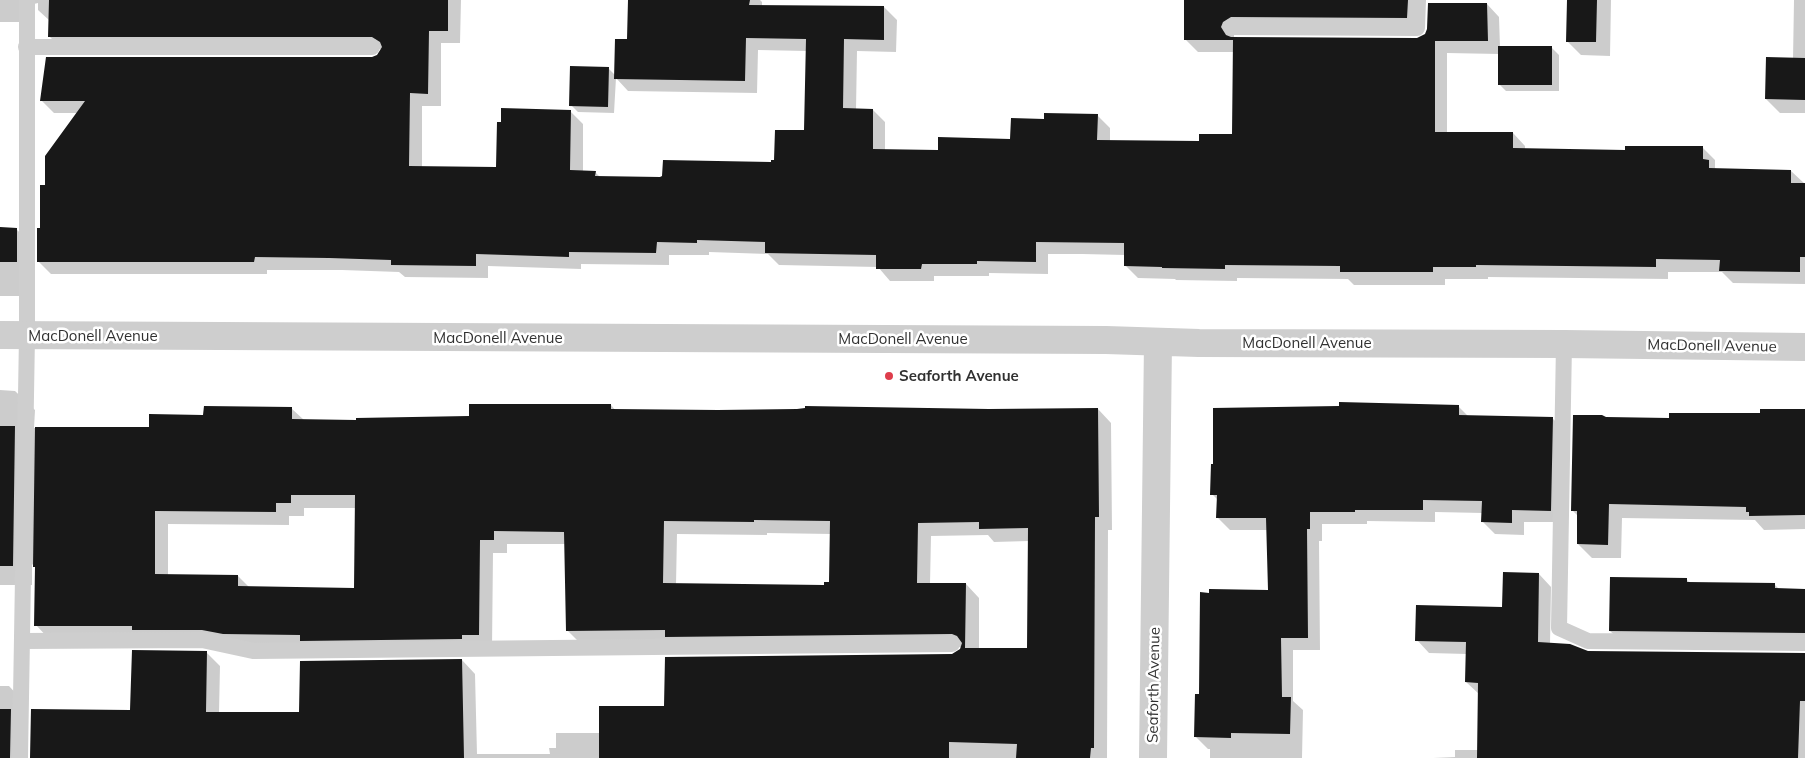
<!DOCTYPE html>
<style>
body{margin:0}
canvas{display:block;background:#fff}
</style>
<canvas width="1805" height="758"></canvas>
<script>
const ctx = document.querySelector('canvas').getContext('2d');
ctx.lineJoin = 'round';
function fillPath(path, color) { ctx.fillStyle = color; ctx.fill(path, 'evenodd'); }
function stroke(path, color, width, dash) { ctx.strokeStyle = color; ctx.lineWidth = width; ctx.lineCap = dash ? 'butt' : 'round'; ctx.setLineDash(dash || []); ctx.stroke(path); }
function write(font, color, halo, rows, align = 'center') {
  ctx.font = font + ' Mulish,sans-serif'; ctx.lineWidth = 5; ctx.setLineDash([]); ctx.textBaseline = 'middle'; ctx.strokeStyle = halo; ctx.fillStyle = color; for (const [text, x, y, turn = 0] of rows) {
    ctx.save(); ctx.translate(x, y); ctx.rotate((+turn || 0) * Math.PI / 180); ctx.textAlign = isNaN(turn) ? turn : align; if (halo) ctx.strokeText(text, 0, 0); ctx.fillText(text, 0, 0); ctx.restore();
  }
}
fillPath(new Path2D(`
 M 0,0 L 461,0 L 460,43 L 441,43 L 441,106 L 422,106 L 422,168 L 498,168 L 570,111 L 583,124 L 583,172 L 595,172 L 601,178 L 661,178 L 775,162 L 805,131 L 807,51 L 758,50 L 757,93 L 628,91 L 616,78 L 614,113 L 578,112 L 571,105 L 609,69 L 616,76 L 628,40 L 629,0 L 760,0 L 762,2 L 762,6 L 884,7 L 897,20 L 896,52 L 857,51 L 856,110 L 873,110 L 885,122 L 885,151 L 939,152 L 1012,140 L 1046,120 L 1097,115 L 1110,128 L 1110,141 L 1200,142 L 1233,135 L 1234,52 L 1198,52 L 1185,39 L 1206,0 L 1420,0 L 1420,30 L 1238,31 L 1234,35 L 1234,38 L 1417,39 L 1487,4 L 1499,17 L 1500,47 L 1552,48 L 1559,55 L 1559,91 L 1506,91 L 1499,84 L 1499,54 L 1447,53 L 1447,133 L 1513,133 L 1525,146 L 1525,149 L 1626,151 L 1703,148 L 1715,160 L 1715,168 L 1717,170 L 1791,171 L 1805,184 L 1805,284 L 1733,283 L 1722,272 L 1668,272 L 1668,279 L 1488,277 L 1488,279 L 1445,279 L 1445,285 L 1354,285 L 1348,279 L 1237,278 L 1237,281 L 1176,280 L 1175,279 L 1138,278 L 1125,265 L 1125,255 L 1082,254 L 1048,254 L 1048,274 L 989,273 L 989,276 L 934,276 L 934,281 L 890,281 L 878,267 L 779,265 L 768,254 L 709,252 L 709,255 L 669,255 L 669,265 L 581,264 L 581,269 L 488,266 L 488,278 L 405,277 L 399,272 L 342,270 L 267,270 L 267,274 L 51,274 L 38,261 L 46,186 L 78,113 L 54,113 L 41,100 L 372,58 L 381,53 L 383,49 L 62,49 L 49,36 L 50,21 L 38,10 L 38,3 L 34,4 L 29,22 L 0,22 Z
 M 1568,0 L 1611,0 L 1610,56 L 1581,55 L 1567,41 Z
 M 1794,0 L 1805,0 L 1805,113 L 1780,113 L 1766,99 L 1793,59 Z
 M 0,229 L 16,229 L 30,242 L 30,296 L 0,296 Z
 M 0,390 L 15,391 L 35,410 L 34,428 L 150,428 L 204,416 L 291,408 L 304,420 L 357,421 L 471,418 L 611,405 L 616,411 L 1098,409 L 1111,423 L 1112,530 L 1108,530 L 1107,758 L 31,758 L 132,712 L 206,652 L 220,666 L 219,713 L 300,714 L 462,660 L 475,674 L 477,754 L 550,754 L 549,748 L 556,748 L 556,733 L 600,733 L 666,707 L 952,655 L 958,653 L 962,647 L 680,650 L 581,644 L 567,630 L 566,544 L 507,544 L 507,553 L 493,553 L 492,648 L 49,639 L 36,625 L 36,568 L 32,564 L 32,585 L 0,585 ZM 304,508 L 356,508 L 356,589 L 249,587 L 238,576 L 168,575 L 168,524 L 289,525 L 289,516 L 304,516 ZM 767,533 L 831,534 L 831,583 L 825,586 L 676,585 L 677,534 L 767,535 ZM 988,535 L 994,542 L 1029,541 L 1028,649 L 979,649 L 979,598 L 966,584 L 930,584 L 931,536 Z
 M 1458,406 L 1468,416 L 1552,418 L 1565,430 L 1563,522 L 1524,522 L 1524,535 L 1495,534 L 1483,522 L 1483,513 L 1435,512 L 1435,522 L 1367,521 L 1367,524 L 1322,524 L 1322,541 L 1319,541 L 1320,650 L 1293,650 L 1293,701 L 1303,710 L 1302,758 L 1210,758 L 1210,749 L 1208,749 L 1196,737 L 1211,594 L 1269,591 L 1268,530 L 1230,530 L 1218,518 L 1218,500 L 1212,494 Z
 M 1805,410 L 1805,529 L 1764,530 L 1755,520 L 1622,518 L 1621,558 L 1592,558 L 1578,544 L 1578,516 L 1572,510 L 1605,419 L 1670,419 L 1762,415 Z
 M 1539,574 L 1551,587 L 1550,644 L 1588,652 L 1805,654 L 1805,758 L 1433,758 L 1455,757 L 1455,750 L 1479,750 L 1479,694 L 1466,682 L 1467,654 L 1429,653 L 1417,640 L 1503,608 Z
 M 1686,579 L 1691,584 L 1775,585 L 1779,589 L 1805,590 L 1805,645 L 1623,643 L 1610,631 Z
 M 0,686 L 9,686 L 22,700 L 23,758 L 0,758 Z`), '#0003');
fillPath(new Path2D(`
 M 49,0 L 448,0 L 448,31 L 429,31 L 428,94 L 410,93 L 409,166 L 496,167 L 497,122 L 501,122 L 501,108 L 571,110 L 570,170 L 596,171 L 595,176 L 660,177 L 662,176 L 663,160 L 771,162 L 771,160 L 774,160 L 775,130 L 804,130 L 806,39 L 746,38 L 745,81 L 614,79 L 615,39 L 627,39 L 628,0 L 750,0 L 749,5 L 884,6 L 884,40 L 844,39 L 843,108 L 873,109 L 873,149 L 938,150 L 938,137 L 1010,139 L 1011,118 L 1044,119 L 1044,113 L 1098,114 L 1097,140 L 1199,141 L 1199,134 L 1232,134 L 1233,40 L 1184,40 L 1184,0 L 1408,0 L 1407,18 L 1231,17 L 1223,22 L 1221,27 L 1226,35 L 1231,37 L 1417,38 L 1425,34 L 1427,29 L 1428,3 L 1487,3 L 1488,41 L 1435,41 L 1435,132 L 1513,132 L 1513,148 L 1625,150 L 1625,146 L 1703,146 L 1703,159 L 1709,160 L 1709,168 L 1791,170 L 1791,183 L 1805,183 L 1805,257 L 1800,257 L 1800,272 L 1719,271 L 1720,260 L 1656,259 L 1656,267 L 1476,265 L 1476,267 L 1433,267 L 1433,272 L 1340,272 L 1340,266 L 1225,265 L 1225,269 L 1162,268 L 1162,267 L 1124,266 L 1124,243 L 1036,242 L 1036,262 L 977,261 L 977,264 L 922,264 L 921,269 L 876,269 L 876,255 L 765,253 L 765,242 L 697,240 L 697,243 L 657,242 L 656,253 L 569,252 L 569,257 L 476,254 L 476,266 L 391,265 L 391,260 L 329,258 L 255,257 L 254,262 L 37,262 L 37,228 L 40,228 L 40,185 L 45,185 L 45,156 L 85,101 L 40,101 L 46,57 L 372,57 L 377,55 L 382,47 L 380,42 L 372,37 L 48,37 Z
 M 1567,0 L 1597,0 L 1596,42 L 1566,42 Z
 M 1498,46 L 1552,46 L 1552,85 L 1498,85 Z
 M 1766,57 L 1805,58 L 1805,100 L 1765,99 Z
 M 570,66 L 609,67 L 608,107 L 569,106 Z
 M 0,227 L 17,228 L 17,262 L 0,262 Z
 M 1339,402 L 1459,405 L 1459,415 L 1553,417 L 1551,511 L 1512,510 L 1512,523 L 1481,522 L 1482,501 L 1423,500 L 1423,510 L 1355,510 L 1355,512 L 1310,512 L 1310,529 L 1307,529 L 1308,638 L 1281,638 L 1282,697 L 1291,697 L 1290,734 L 1231,733 L 1231,738 L 1194,737 L 1195,694 L 1199,694 L 1200,592 L 1209,593 L 1209,589 L 1268,590 L 1266,518 L 1216,518 L 1217,495 L 1210,495 L 1211,464 L 1213,464 L 1213,408 L 1339,406 Z
 M 469,404 L 611,404 L 611,409 L 718,410 L 797,409 L 805,408 L 805,406 L 989,409 L 1098,408 L 1099,517 L 1095,517 L 1094,748 L 1091,748 L 1090,758 L 1016,758 L 1017,744 L 949,742 L 949,758 L 599,758 L 599,706 L 664,706 L 665,657 L 952,654 L 960,649 L 962,643 L 957,636 L 952,634 L 665,637 L 665,630 L 566,631 L 564,532 L 494,531 L 494,540 L 480,540 L 479,635 L 462,635 L 462,639 L 300,641 L 300,635 L 223,634 L 202,630 L 132,630 L 132,626 L 34,626 L 35,567 L 33,567 L 35,427 L 149,427 L 149,414 L 203,415 L 204,406 L 292,407 L 292,419 L 356,420 L 356,418 L 469,416 ZM 291,495 L 355,495 L 354,588 L 238,586 L 238,575 L 155,574 L 155,511 L 276,512 L 276,503 L 291,503 ZM 754,520 L 830,521 L 829,582 L 824,582 L 824,585 L 663,583 L 664,521 L 754,522 ZM 979,522 L 979,529 L 1028,528 L 1027,648 L 965,648 L 966,583 L 917,583 L 918,523 Z
 M 1760,409 L 1805,409 L 1805,515 L 1749,516 L 1749,512 L 1746,512 L 1746,507 L 1609,504 L 1608,545 L 1577,544 L 1577,511 L 1571,511 L 1573,415 L 1602,415 L 1606,417 L 1669,418 L 1669,413 L 1760,413 Z
 M 0,426 L 15,426 L 13,566 L 0,566 Z
 M 1503,572 L 1539,573 L 1538,642 L 1570,644 L 1588,651 L 1805,653 L 1805,701 L 1800,701 L 1798,758 L 1477,758 L 1478,683 L 1465,682 L 1466,642 L 1415,641 L 1416,605 L 1502,607 Z
 M 1610,577 L 1687,578 L 1687,582 L 1775,583 L 1775,588 L 1805,589 L 1805,633 L 1609,631 Z
 M 132,650 L 207,651 L 206,712 L 299,712 L 300,661 L 462,659 L 464,758 L 30,758 L 31,709 L 130,710 Z
 M 0,709 L 11,709 L 10,758 L 0,758 Z`), '#181818');
stroke(new Path2D(`
 M 1231,27 L 1417,28 L 1418,0
 M 26,47 L 372,47
 M 1564,344 L 1559,628 L 1588,641 L 1805,643
 M 23,641 L 202,640 L 253,651 L 952,644
 M 20,758 L 27,335 L 27,0`), '#cecece', 16);
stroke(new Path2D(`
 M 0,335 L 1106,340 L 1199,343 L 1564,344 L 1805,347
 M 1153,758 L 1158,342`), '#cecece', 28);
for (const [x, y, r, color] of [
 [889,376,5,"#de3d4c"]
]) { const dot = new Path2D(); dot.arc(x, y, r, 0, 2 * Math.PI); ctx.fillStyle = color; ctx.fill(dot); stroke(dot, '#fff', 2); }
write('15px', '#313131', '#fff', [
 ["MacDonell Avenue",93,336],
 ["MacDonell Avenue",498,338],
 ["MacDonell Avenue",903,339],
 ["MacDonell Avenue",1307,343],
 ["MacDonell Avenue",1712,346,1],
 ["Seaforth Avenue",1154,685,-89]
]);
write('bold 15px', '#313131', '#fff', [
 ["Seaforth Avenue",899,376]
], 'left');
</script>
